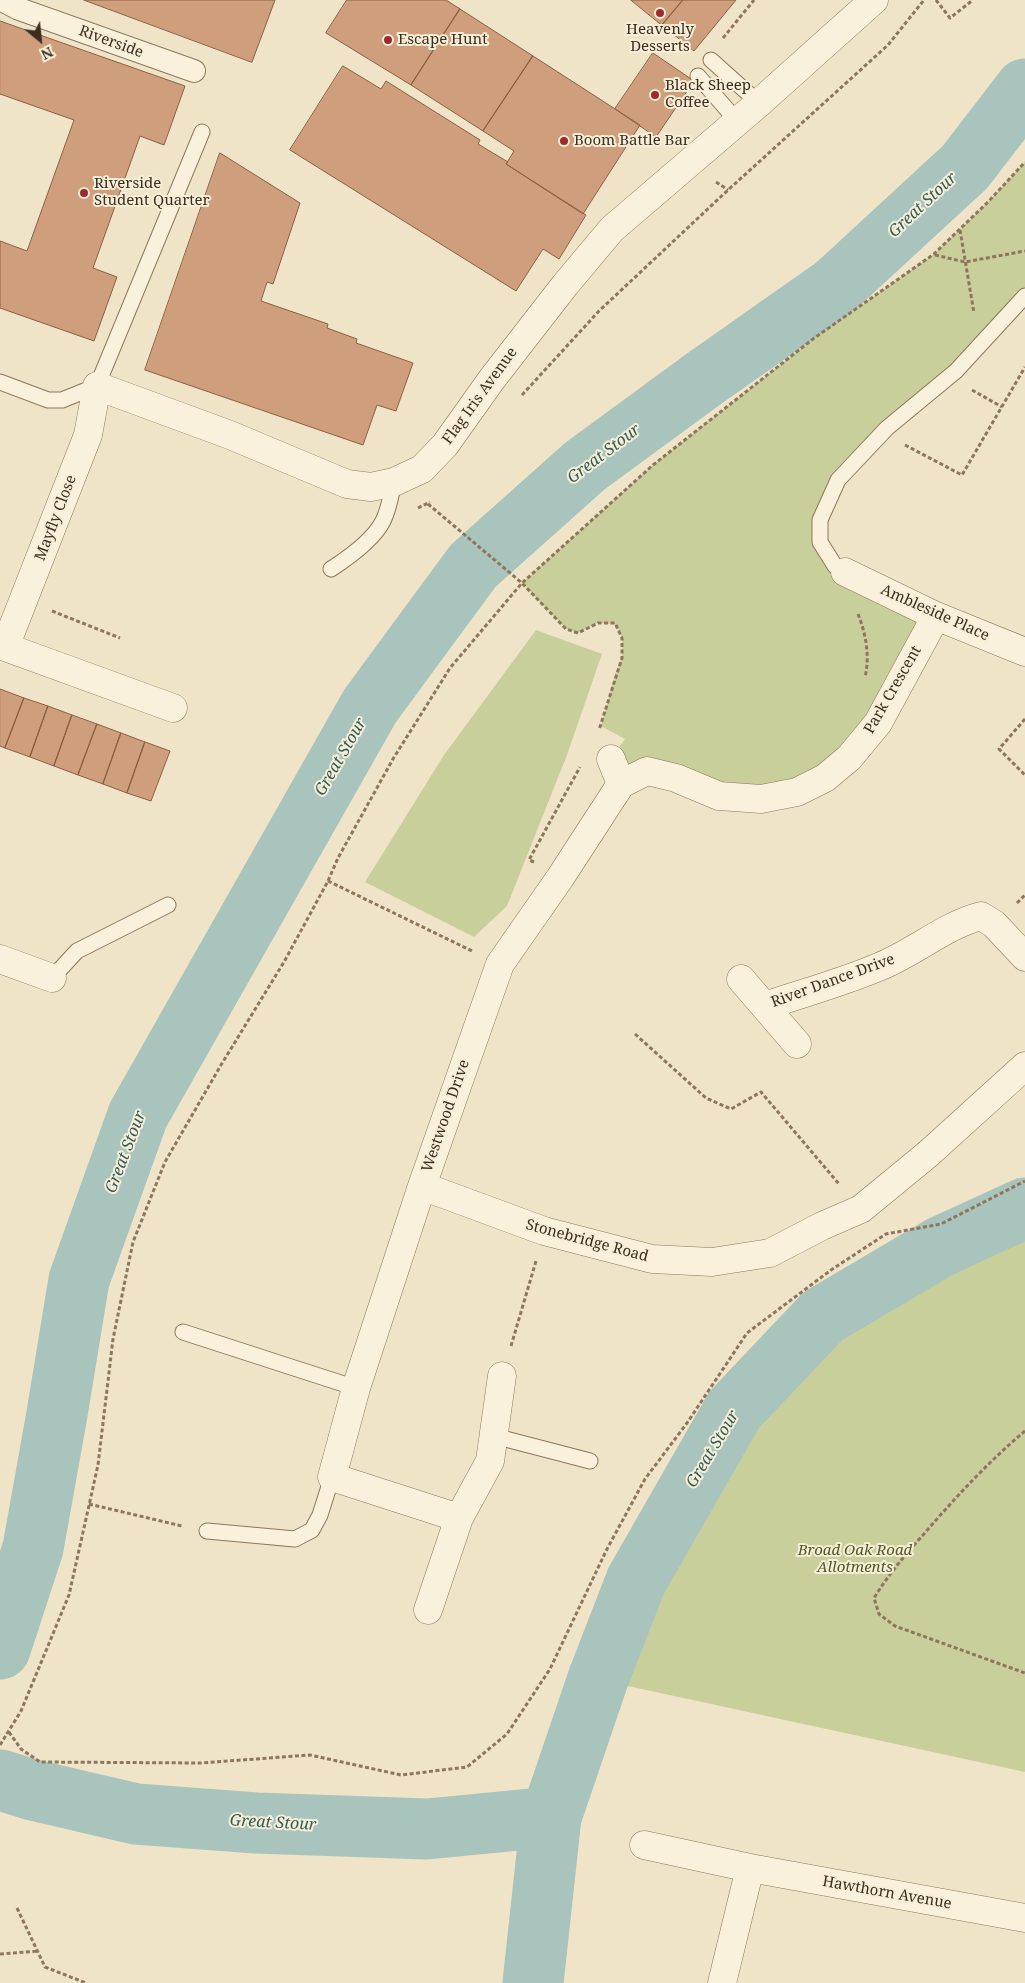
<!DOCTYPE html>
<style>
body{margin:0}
#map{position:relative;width:1025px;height:1983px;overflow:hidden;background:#f0e4c8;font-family:"Noto Serif",serif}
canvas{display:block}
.north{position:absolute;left:15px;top:15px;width:50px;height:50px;-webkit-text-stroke:4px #f7eed8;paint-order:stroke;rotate:152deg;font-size:14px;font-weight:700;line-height:20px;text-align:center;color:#3d2e20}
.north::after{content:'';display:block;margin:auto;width:18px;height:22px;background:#3d2e20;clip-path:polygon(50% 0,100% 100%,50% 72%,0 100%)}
</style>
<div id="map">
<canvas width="1025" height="1983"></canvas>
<div class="north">N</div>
</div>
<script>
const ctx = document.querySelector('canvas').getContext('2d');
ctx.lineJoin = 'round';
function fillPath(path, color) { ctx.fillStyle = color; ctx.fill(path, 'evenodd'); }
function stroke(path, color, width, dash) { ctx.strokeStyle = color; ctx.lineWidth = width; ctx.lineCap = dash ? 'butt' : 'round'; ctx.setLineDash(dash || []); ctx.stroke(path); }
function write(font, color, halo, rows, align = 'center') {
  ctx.font = font + ' "Noto Serif",serif'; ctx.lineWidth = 4; ctx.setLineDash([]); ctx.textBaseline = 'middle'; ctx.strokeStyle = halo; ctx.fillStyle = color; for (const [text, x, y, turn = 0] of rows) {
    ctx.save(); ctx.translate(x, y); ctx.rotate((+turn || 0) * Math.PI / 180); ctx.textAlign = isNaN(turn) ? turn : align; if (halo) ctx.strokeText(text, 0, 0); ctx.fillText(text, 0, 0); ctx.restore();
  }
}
fillPath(new Path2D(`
 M 1025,162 L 1025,296 L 838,480 L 820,520 L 835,566 L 936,616 L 878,723 L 797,792 L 676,778 L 621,784 L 611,759 L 625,739 L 601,726 L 615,674 L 622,658 L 622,638 L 615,624 L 598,623 L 578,633 L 566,629 L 522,583 L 653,465 L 813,339 L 934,254 L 989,201 Z
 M 536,630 L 602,654 L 567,755 L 507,906 L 474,937 L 365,882 L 444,755 Z
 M 1025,1216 L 1025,1772 L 614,1683 L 651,1579 L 683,1513 L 743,1419 L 829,1323 L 944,1253 Z`), '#c9cf9b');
stroke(new Path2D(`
 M 0,1649 L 33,1548 L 57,1414 L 79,1280 L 138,1115 L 370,706 L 473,566 L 585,466 L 705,378 L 836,286 L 965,167 L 1025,89
 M 0,1780 L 33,1790 L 136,1814 L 256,1823 L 427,1829 L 551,1817
 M 533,1983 L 551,1817 L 598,1679 L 636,1581 L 734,1410 L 823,1316 L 940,1247 L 1025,1208`), '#a9c4bc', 61);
const building = new Path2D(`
 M 84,0 L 275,0 L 252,62 Z
 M 347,0 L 446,0 L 460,9 L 411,85 L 326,33 Z
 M 631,0 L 683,0 L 662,25 Z
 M 683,0 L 736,0 L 694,51 L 662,25 Z
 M 460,9 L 533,56 L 483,131 L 411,85 Z
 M 0,21 L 185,86 L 164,145 L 140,136 L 93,268 L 117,277 L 94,341 L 0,308 L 0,241 L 27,251 L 74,120 L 0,94 Z
 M 653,53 L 694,81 L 656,137 L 615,109 Z
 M 533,56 L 640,125 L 583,214 L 506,164 L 514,151 L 483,131 Z
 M 343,66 L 381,89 L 386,81 L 480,140 L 478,144 L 508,162 L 506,164 L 586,215 L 559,259 L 543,249 L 516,291 L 290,150 Z
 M 220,153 L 300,203 L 273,284 L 267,282 L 261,301 L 328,324 L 327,328 L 357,339 L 356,343 L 413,363 L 396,411 L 377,405 L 363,445 L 145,370 Z
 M 0,689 L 24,698 L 5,748 L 0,746 Z
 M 24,698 L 48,706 L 30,757 L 5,748 Z
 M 48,706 L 72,715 L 54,766 L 30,757 Z
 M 72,715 L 97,724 L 78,775 L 54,766 Z
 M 97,724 L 121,733 L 103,784 L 78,775 Z
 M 121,733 L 145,742 L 127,793 L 103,784 Z
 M 145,742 L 170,751 L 151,801 L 127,793 Z`);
fillPath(building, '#cf9f7d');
stroke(building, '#8d5f41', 1);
const service = new Path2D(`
 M 711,60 L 759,103
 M 698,76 L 737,121
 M 0,382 L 48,400 L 62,400 L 97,386 L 202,132
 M 331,569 C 348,558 374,539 383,521 C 389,509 391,495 394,482
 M 845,572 L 835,566 L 820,542 L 820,520 L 838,480 L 887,428 L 956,371 L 1025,296
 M 52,978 L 77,951 L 168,905
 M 183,1332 L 356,1388
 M 494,1436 L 590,1461
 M 207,1531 L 295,1539 L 312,1530 L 320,1515 L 332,1477`);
const pedestrian = new Path2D(`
 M 2,0 L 19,9 L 194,71`);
const minor = new Path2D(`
 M 845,572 L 936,616 L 1025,652
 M 0,645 L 173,708
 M 5,647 L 88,435 L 97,386 L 230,435 L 347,484 L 371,487 L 394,482 L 422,469 L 445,445 L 492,379 L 565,285 L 612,229 L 759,103 L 874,0
 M 611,759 L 621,784
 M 621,784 L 647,771 L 676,778 L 719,796 L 761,799 L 797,792 L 825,778 L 849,758 L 878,723 L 936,616
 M 0,959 L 52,978
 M 741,979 L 797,1044
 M 765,1006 C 803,993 844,982 881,966 C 915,952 946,925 981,916 L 994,924 L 1025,957
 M 422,1186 L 544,1231 L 652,1259 L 712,1262 L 770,1253 L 822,1226 L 861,1209 L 928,1154 L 1025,1066
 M 459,1518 L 332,1477 L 356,1388 L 422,1186 L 500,964 L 560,878 L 621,784
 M 428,1610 L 459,1518 L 490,1461 L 502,1376
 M 644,1845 L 750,1868 L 1025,1918
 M 722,1983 L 750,1868`);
stroke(service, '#8d765c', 17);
stroke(pedestrian, '#8d765c', 24);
stroke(minor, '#8d765c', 29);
stroke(new Path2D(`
 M 936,0 L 950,18 L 973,0
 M 723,38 L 754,0
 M 716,182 L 728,190
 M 960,230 L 974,313
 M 935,255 L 965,262 L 1025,251
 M 972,390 L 1002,407
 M 522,395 L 599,311 L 728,190 L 888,45 L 924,0
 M 905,445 L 962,475 L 1025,367
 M 428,504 L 522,583 L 566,629 L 578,633 L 598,623 L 615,623 L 622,638 L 622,658 L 599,730
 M 418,508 L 430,502
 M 52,611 L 120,638
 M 858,614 C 866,634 870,656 865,677
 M 1025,719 L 999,749 L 1025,775
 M 534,862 L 529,860 L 580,767
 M 328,881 L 472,951
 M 1017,903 L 1025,895
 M 635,1034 L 706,1098 L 731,1109 L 761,1092 L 839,1184
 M 511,1346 L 536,1261
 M 1025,1431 C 988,1462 955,1498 923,1535 C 905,1555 888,1575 874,1598 L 879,1614 L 895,1626 L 1025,1673
 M 89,1504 L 182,1526
 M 9,1732 L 21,1749 L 40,1762 L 201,1763 L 310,1755 L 401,1775 L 467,1767 L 507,1734 L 550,1669 L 607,1549 L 645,1479 L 687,1423 L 747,1333 L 831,1270 L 886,1234 L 941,1224 L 1025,1181
 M 0,1745 L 21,1711 L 69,1595 L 98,1465 L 113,1339 L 133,1242 L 165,1162 L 221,1065 L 284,962 L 328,881 L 338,858 L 393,759 L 450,668 L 522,583 L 653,465 L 813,339 L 934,254 L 989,201 L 1025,162
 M 17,1908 L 45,1967 L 86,1983
 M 0,1954 L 38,1951`), '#8d765c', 3, [4, 2.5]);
stroke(service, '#faf1dc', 15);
stroke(pedestrian, '#faf1dc', 22);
stroke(minor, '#faf1dc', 28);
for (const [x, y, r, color] of [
 [660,13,5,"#9e2a2b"],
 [388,40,5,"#9e2a2b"],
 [655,95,5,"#9e2a2b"],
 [564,141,5,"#9e2a2b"],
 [84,193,5,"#9e2a2b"]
]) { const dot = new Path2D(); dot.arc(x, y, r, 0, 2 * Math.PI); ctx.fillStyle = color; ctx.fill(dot); stroke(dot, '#f7eed8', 2); }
write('15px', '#3d2e20', '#f7eed8', [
 ["Heavenly",660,30,"center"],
 ["Desserts",660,47,"center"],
 ["Escape Hunt",398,40],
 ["Black Sheep",665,86],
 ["Coffee",665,103],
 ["Boom Battle Bar",574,141],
 ["Riverside",94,184],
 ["Student Quarter",94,201]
], 'left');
write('15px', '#3d2e20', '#f7eed8', [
 ["Riverside",111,42,20],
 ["Flag Iris Avenue",480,396,-54],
 ["Mayfly Close",56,518,-69],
 ["Ambleside Place",935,613,24],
 ["Park Crescent",893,690,-60],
 ["River Dance Drive",833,981,-20],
 ["Westwood Drive",446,1116,-71],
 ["Stonebridge Road",587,1241,15],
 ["Hawthorn Avenue",887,1893,10]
]);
write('italic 15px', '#4d5a26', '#f7eed8', [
 ["Broad Oak Road",855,1551],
 ["Allotments",855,1568]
]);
write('italic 16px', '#2f5d5a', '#f7eed8', [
 ["Great Stour",923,205,-43],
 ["Great Stour",604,454,-37],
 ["Great Stour",341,757,-60],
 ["Great Stour",126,1152,-69],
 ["Great Stour",713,1449,-59],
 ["Great Stour",273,1823,3]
]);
</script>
